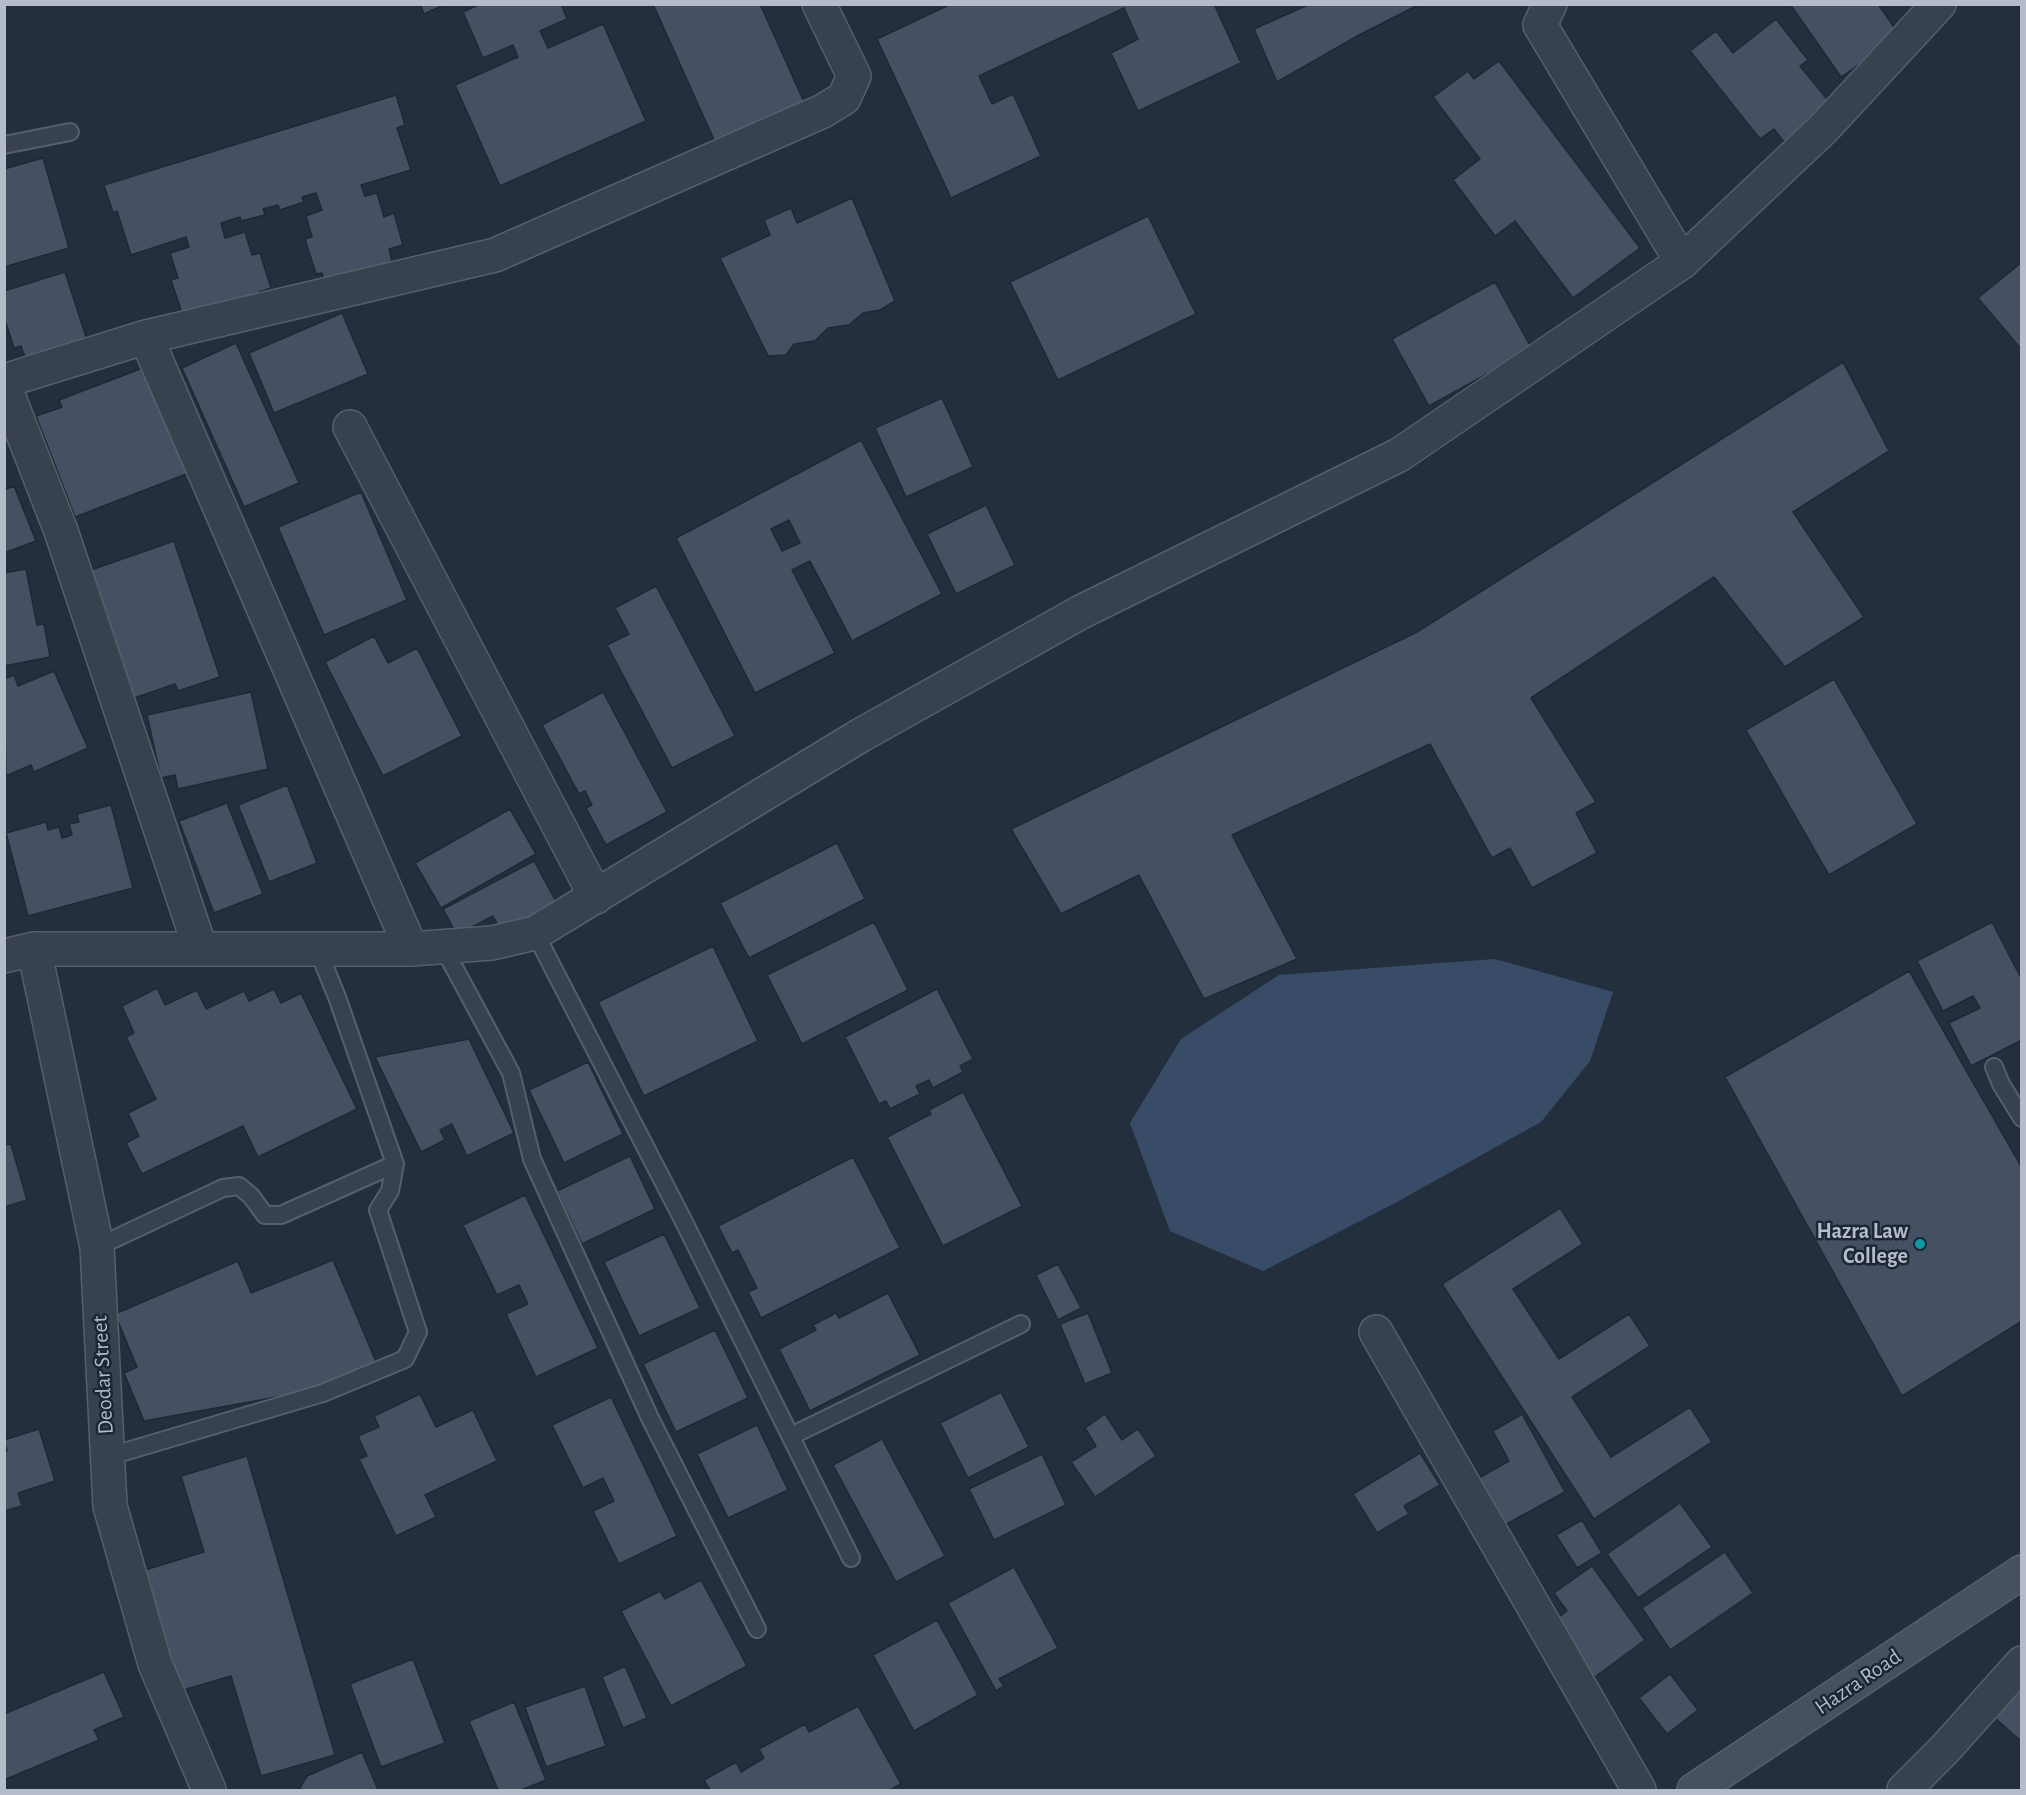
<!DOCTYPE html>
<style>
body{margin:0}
#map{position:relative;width:2026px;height:1795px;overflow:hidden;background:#242f3e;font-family:"Alegreya Sans",sans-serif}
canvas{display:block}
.frame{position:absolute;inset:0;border:6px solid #b4bcc9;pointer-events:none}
</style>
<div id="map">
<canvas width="2026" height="1795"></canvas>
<div class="frame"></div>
</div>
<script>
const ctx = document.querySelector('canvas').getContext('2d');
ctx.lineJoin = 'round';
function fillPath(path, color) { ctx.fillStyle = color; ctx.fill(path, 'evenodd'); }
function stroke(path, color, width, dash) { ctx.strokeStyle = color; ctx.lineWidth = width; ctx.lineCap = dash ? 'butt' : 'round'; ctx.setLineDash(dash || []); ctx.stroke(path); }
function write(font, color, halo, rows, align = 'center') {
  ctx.font = font + ' "Alegreya Sans",sans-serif'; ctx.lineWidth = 5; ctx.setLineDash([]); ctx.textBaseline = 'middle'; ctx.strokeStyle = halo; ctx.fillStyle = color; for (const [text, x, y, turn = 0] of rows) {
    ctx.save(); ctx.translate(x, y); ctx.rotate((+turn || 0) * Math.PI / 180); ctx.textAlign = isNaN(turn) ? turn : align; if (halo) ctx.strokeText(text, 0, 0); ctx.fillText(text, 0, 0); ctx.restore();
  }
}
fillPath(new Path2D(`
 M 1495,959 L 1613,992 L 1590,1061 L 1541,1122 L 1395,1203 L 1263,1271 L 1170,1231 L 1130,1123 L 1181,1039 L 1279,975 Z`), '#394c67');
const building = new Path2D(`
 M 420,4 L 446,4 L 424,14 Z
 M 480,4 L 561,4 L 567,19 L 540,31 L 548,48 L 603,24 L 646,121 L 500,186 L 455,85 L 518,57 L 513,45 L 483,58 L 463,12 Z
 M 653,4 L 760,4 L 804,102 L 715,142 Z
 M 951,4 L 1214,4 L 1241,63 L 1138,111 L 1111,53 L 1138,39 L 1124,8 L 979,76 L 992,104 L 1013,94 L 1041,156 L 951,198 L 877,39 Z
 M 1310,4 L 1420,4 L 1359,35 L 1277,82 L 1254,29 Z
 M 1790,4 L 1878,4 L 1900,36 L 1841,77 Z
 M 1776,19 L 1808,60 L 1800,66 L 1832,105 L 1784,142 L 1774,129 L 1760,139 L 1690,51 L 1716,31 L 1733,53 Z
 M 1499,61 L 1640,248 L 1573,298 L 1515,221 L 1495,236 L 1453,180 L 1480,159 L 1433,97 L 1468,71 L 1474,79 Z
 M 396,95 L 405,125 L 397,128 L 411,170 L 361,185 L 365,196 L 377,193 L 384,217 L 394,213 L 403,245 L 389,249 L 395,273 L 327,289 L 322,273 L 316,274 L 305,239 L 312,237 L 306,216 L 322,210 L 316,193 L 302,197 L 304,202 L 280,210 L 278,205 L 263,209 L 265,215 L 241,221 L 240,217 L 221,223 L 225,238 L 245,232 L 252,255 L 260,253 L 271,288 L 259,292 L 263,304 L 183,316 L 171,280 L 178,278 L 170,253 L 189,247 L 186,237 L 131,255 L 117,211 L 113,213 L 104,185 Z
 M 43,158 L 69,248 L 4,267 L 4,169 Z
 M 852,198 L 895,301 L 880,310 L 863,313 L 849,325 L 828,328 L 815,341 L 794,344 L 786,355 L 768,356 L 720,258 L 770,235 L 764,220 L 791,208 L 797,223 Z
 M 1148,216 L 1196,314 L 1058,380 L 1010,282 Z
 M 2022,262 L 2022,350 L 1978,298 Z
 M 65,272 L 87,340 L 26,360 L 21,346 L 14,348 L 4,317 L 4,291 Z
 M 1495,282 L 1532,349 L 1429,406 L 1392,339 Z
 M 342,313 L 368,374 L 274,413 L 249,353 Z
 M 236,343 L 299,483 L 244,507 L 182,368 Z
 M 1843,362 L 1889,451 L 1793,512 L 1864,617 L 1785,667 L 1714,577 L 1531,698 L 1596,802 L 1576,813 L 1597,853 L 1532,888 L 1510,848 L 1492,858 L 1430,744 L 1232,835 L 1297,959 L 1204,999 L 1139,875 L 1061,914 L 1011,829 L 1417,632 Z
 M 148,366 L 189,473 L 75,517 L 36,416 L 62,407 L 59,400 Z
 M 942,398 L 973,467 L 906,497 L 875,428 Z
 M 861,440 L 942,594 L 852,641 L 810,561 L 792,570 L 835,653 L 755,693 L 676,538 ZM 789,520 L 800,543 L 782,551 L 771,529 Z
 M 14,486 L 36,541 L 4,553 L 4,490 Z
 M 361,492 L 407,600 L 324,635 L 278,527 Z
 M 986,505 L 1015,565 L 956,594 L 927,534 Z
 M 174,541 L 220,677 L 178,691 L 175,684 L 134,698 L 91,570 Z
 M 26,569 L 37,625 L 44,624 L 50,657 L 4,666 L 4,573 Z
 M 656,586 L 735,736 L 672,768 L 607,645 L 629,634 L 615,608 Z
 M 374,636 L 388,663 L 417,648 L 462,736 L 383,776 L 325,662 Z
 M 54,671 L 88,748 L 34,772 L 31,765 L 6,776 L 4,679 L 14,675 L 18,686 Z
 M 1834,679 L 1917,824 L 1829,875 L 1746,730 Z
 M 251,692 L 268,769 L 178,789 L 175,775 L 161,778 L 147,715 Z
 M 603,692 L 667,812 L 606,845 L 586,808 L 592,805 L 585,791 L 579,794 L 542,725 Z
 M 287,785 L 317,863 L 269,882 L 238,805 Z
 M 227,803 L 263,894 L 214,913 L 179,821 Z
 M 111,805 L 133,888 L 28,916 L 6,833 L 46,822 L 48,830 L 59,827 L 62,838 L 72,835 L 69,824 L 79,822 L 77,814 Z
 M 510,809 L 536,854 L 441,908 L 415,863 Z
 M 837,843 L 865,899 L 749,958 L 720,903 Z
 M 534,861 L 560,909 L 505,938 L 493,916 L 457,935 L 443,909 Z
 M 874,922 L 908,990 L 802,1044 L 767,975 Z
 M 1992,922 L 2022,980 L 2022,1040 L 1971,1066 L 1949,1023 L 1980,1008 L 1973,996 L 1943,1011 L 1917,961 Z
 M 713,946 L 758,1041 L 644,1096 L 598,1002 Z
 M 1909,971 L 2022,1168 L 2022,1321 L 1902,1396 L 1725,1077 Z
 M 157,988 L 165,1005 L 197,990 L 206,1009 L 244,991 L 249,1001 L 274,989 L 281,1003 L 301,993 L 357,1109 L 258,1157 L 243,1126 L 142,1174 L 126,1143 L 139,1136 L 128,1113 L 156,1099 L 126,1037 L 134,1033 L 122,1006 Z
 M 937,989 L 973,1059 L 960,1066 L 963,1072 L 933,1088 L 929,1080 L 916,1086 L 920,1094 L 890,1109 L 886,1101 L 879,1104 L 845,1037 Z
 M 469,1039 L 514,1133 L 467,1156 L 452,1124 L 440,1130 L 445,1140 L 421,1152 L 375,1057 Z
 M 588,1062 L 623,1134 L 564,1163 L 529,1090 Z
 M 963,1092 L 1022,1206 L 943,1246 L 887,1137 L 931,1114 L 929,1110 Z
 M 11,1144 L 27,1200 L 4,1207 L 4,1145 Z
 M 630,1156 L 655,1209 L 582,1244 L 557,1191 Z
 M 853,1157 L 900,1248 L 761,1318 L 748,1292 L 757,1288 L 738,1250 L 732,1253 L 718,1226 Z
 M 525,1195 L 598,1348 L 536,1377 L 506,1314 L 528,1304 L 519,1285 L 497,1295 L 463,1225 Z
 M 1560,1208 L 1583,1244 L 1513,1289 L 1559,1359 L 1629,1314 L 1650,1346 L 1572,1397 L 1611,1457 L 1690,1407 L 1712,1442 L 1594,1519 L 1442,1284 Z
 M 664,1234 L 700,1308 L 639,1336 L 604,1262 Z
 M 333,1260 L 377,1364 L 310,1391 L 144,1421 L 124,1373 L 137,1367 L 115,1314 L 238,1261 L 251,1293 Z
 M 1058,1264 L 1081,1308 L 1058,1320 L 1036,1275 Z
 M 888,1293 L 920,1355 L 810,1411 L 779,1349 L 816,1330 L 813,1325 L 836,1313 L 839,1318 Z
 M 1088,1313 L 1112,1373 L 1085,1384 L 1060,1324 Z
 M 715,1330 L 748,1398 L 676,1432 L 643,1364 Z
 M 1001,1392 L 1029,1447 L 968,1478 L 940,1423 Z
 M 420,1394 L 436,1427 L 473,1410 L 497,1461 L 425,1495 L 436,1517 L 396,1536 L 359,1459 L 367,1456 L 358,1436 L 379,1427 L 374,1416 Z
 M 611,1397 L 677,1536 L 619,1564 L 593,1511 L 614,1501 L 603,1478 L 583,1488 L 552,1425 Z
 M 1105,1414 L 1122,1440 L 1138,1429 L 1156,1456 L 1095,1497 L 1071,1462 L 1096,1446 L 1085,1428 Z
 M 1522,1414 L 1565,1492 L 1503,1526 L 1477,1479 L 1509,1461 L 1493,1431 Z
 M 757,1425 L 788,1490 L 728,1518 L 697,1454 Z
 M 39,1429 L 55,1481 L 18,1493 L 22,1506 L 4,1511 L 4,1452 L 7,1451 L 4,1440 Z
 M 882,1439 L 945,1556 L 896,1582 L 833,1465 Z
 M 1420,1453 L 1440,1485 L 1404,1506 L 1409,1514 L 1377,1533 L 1353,1494 Z
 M 1042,1454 L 1066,1505 L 994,1540 L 969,1489 Z
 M 247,1456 L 335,1755 L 261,1776 L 231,1676 L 180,1691 L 145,1570 L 204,1552 L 181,1476 Z
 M 1680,1503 L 1712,1547 L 1638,1598 L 1607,1554 Z
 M 1582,1520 L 1602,1553 L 1577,1568 L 1556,1535 Z
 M 1725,1552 L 1753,1593 L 1670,1650 L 1642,1608 Z
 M 1592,1566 L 1645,1640 L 1592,1679 L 1551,1623 L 1567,1611 L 1554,1593 Z
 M 1014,1567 L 1058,1648 L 999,1679 L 1004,1686 L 996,1691 L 948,1603 Z
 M 701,1580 L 747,1666 L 671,1706 L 621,1611 L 660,1591 L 665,1599 Z
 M 937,1620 L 978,1695 L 914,1731 L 873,1655 Z
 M 413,1659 L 445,1743 L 381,1767 L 350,1684 Z
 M 625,1666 L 647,1718 L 623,1728 L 602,1677 Z
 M 2022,1671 L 2022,1742 L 1986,1710 Z
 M 104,1672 L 124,1717 L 94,1730 L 99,1740 L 4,1780 L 4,1714 Z
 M 1670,1674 L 1698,1710 L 1667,1734 L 1639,1698 Z
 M 585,1686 L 606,1746 L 546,1767 L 525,1707 Z
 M 514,1702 L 546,1780 L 521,1790 L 498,1790 L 469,1721 Z
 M 858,1706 L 901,1784 L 890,1790 L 710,1790 L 704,1780 L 736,1762 L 741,1772 L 764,1758 L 759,1749 L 805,1724 L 809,1732 Z
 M 362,1752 L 378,1790 L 299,1790 L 307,1776 Z`);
fillPath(building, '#455162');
stroke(building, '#1f2835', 1.5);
const service = new Path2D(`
 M 4,145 L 70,132
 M 535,933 L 682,1218 L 851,1558
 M 443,947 L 511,1073 L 532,1159 L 650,1418 L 757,1629
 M 1994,1067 L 2001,1084 L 2022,1118
 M 97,1247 L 223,1188 L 239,1186 L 251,1196 L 265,1215 L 281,1215 L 395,1164
 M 791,1436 L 1021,1324
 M 107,1457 L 323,1393 L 405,1359 L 418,1332 L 378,1210 L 390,1191 L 395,1164 L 337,997 L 317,948`);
const minor = new Path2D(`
 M 1550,4 L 1540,25 L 1682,262
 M 146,337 L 411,949
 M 4,381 L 146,337 L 495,255 L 823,111 L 844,98 L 854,76 L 819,4
 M 4,385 L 61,531 L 200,948
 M 350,427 L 596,897
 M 34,949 L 97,1247 L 110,1506 L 155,1664 L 209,1790
 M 1376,1332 L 1639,1790
 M 1904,1790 L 1945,1749 L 2022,1663`);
const tertiary = new Path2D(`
 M 4,956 L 34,949 L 411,949 L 492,943 L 535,933 L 861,735 L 1081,612 L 1399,455 L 1682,262 L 1823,129 L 1939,4`);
const secondary = new Path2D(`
 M 1694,1790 L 2022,1572`);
stroke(service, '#565f6c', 20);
stroke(minor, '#565f6c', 36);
stroke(tertiary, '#565f6c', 36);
stroke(secondary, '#565f6c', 36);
stroke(service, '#38414e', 16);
stroke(minor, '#38414e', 33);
stroke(tertiary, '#38414e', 33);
stroke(secondary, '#465061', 33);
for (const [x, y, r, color] of [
 [1920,1244,6,"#0f9aa8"]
]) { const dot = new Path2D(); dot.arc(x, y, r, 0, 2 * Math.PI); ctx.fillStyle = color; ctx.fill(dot); stroke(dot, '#1d2633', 2); }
write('bold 22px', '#b4bcc9', '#1d2633', [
 ["Hazra Law",1908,1231],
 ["College",1908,1256]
], 'right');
write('22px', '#b4bcc9', '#1d2633', [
 ["Deodar Street",103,1375,-93],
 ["Hazra Road",1858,1682,-34]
]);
</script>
